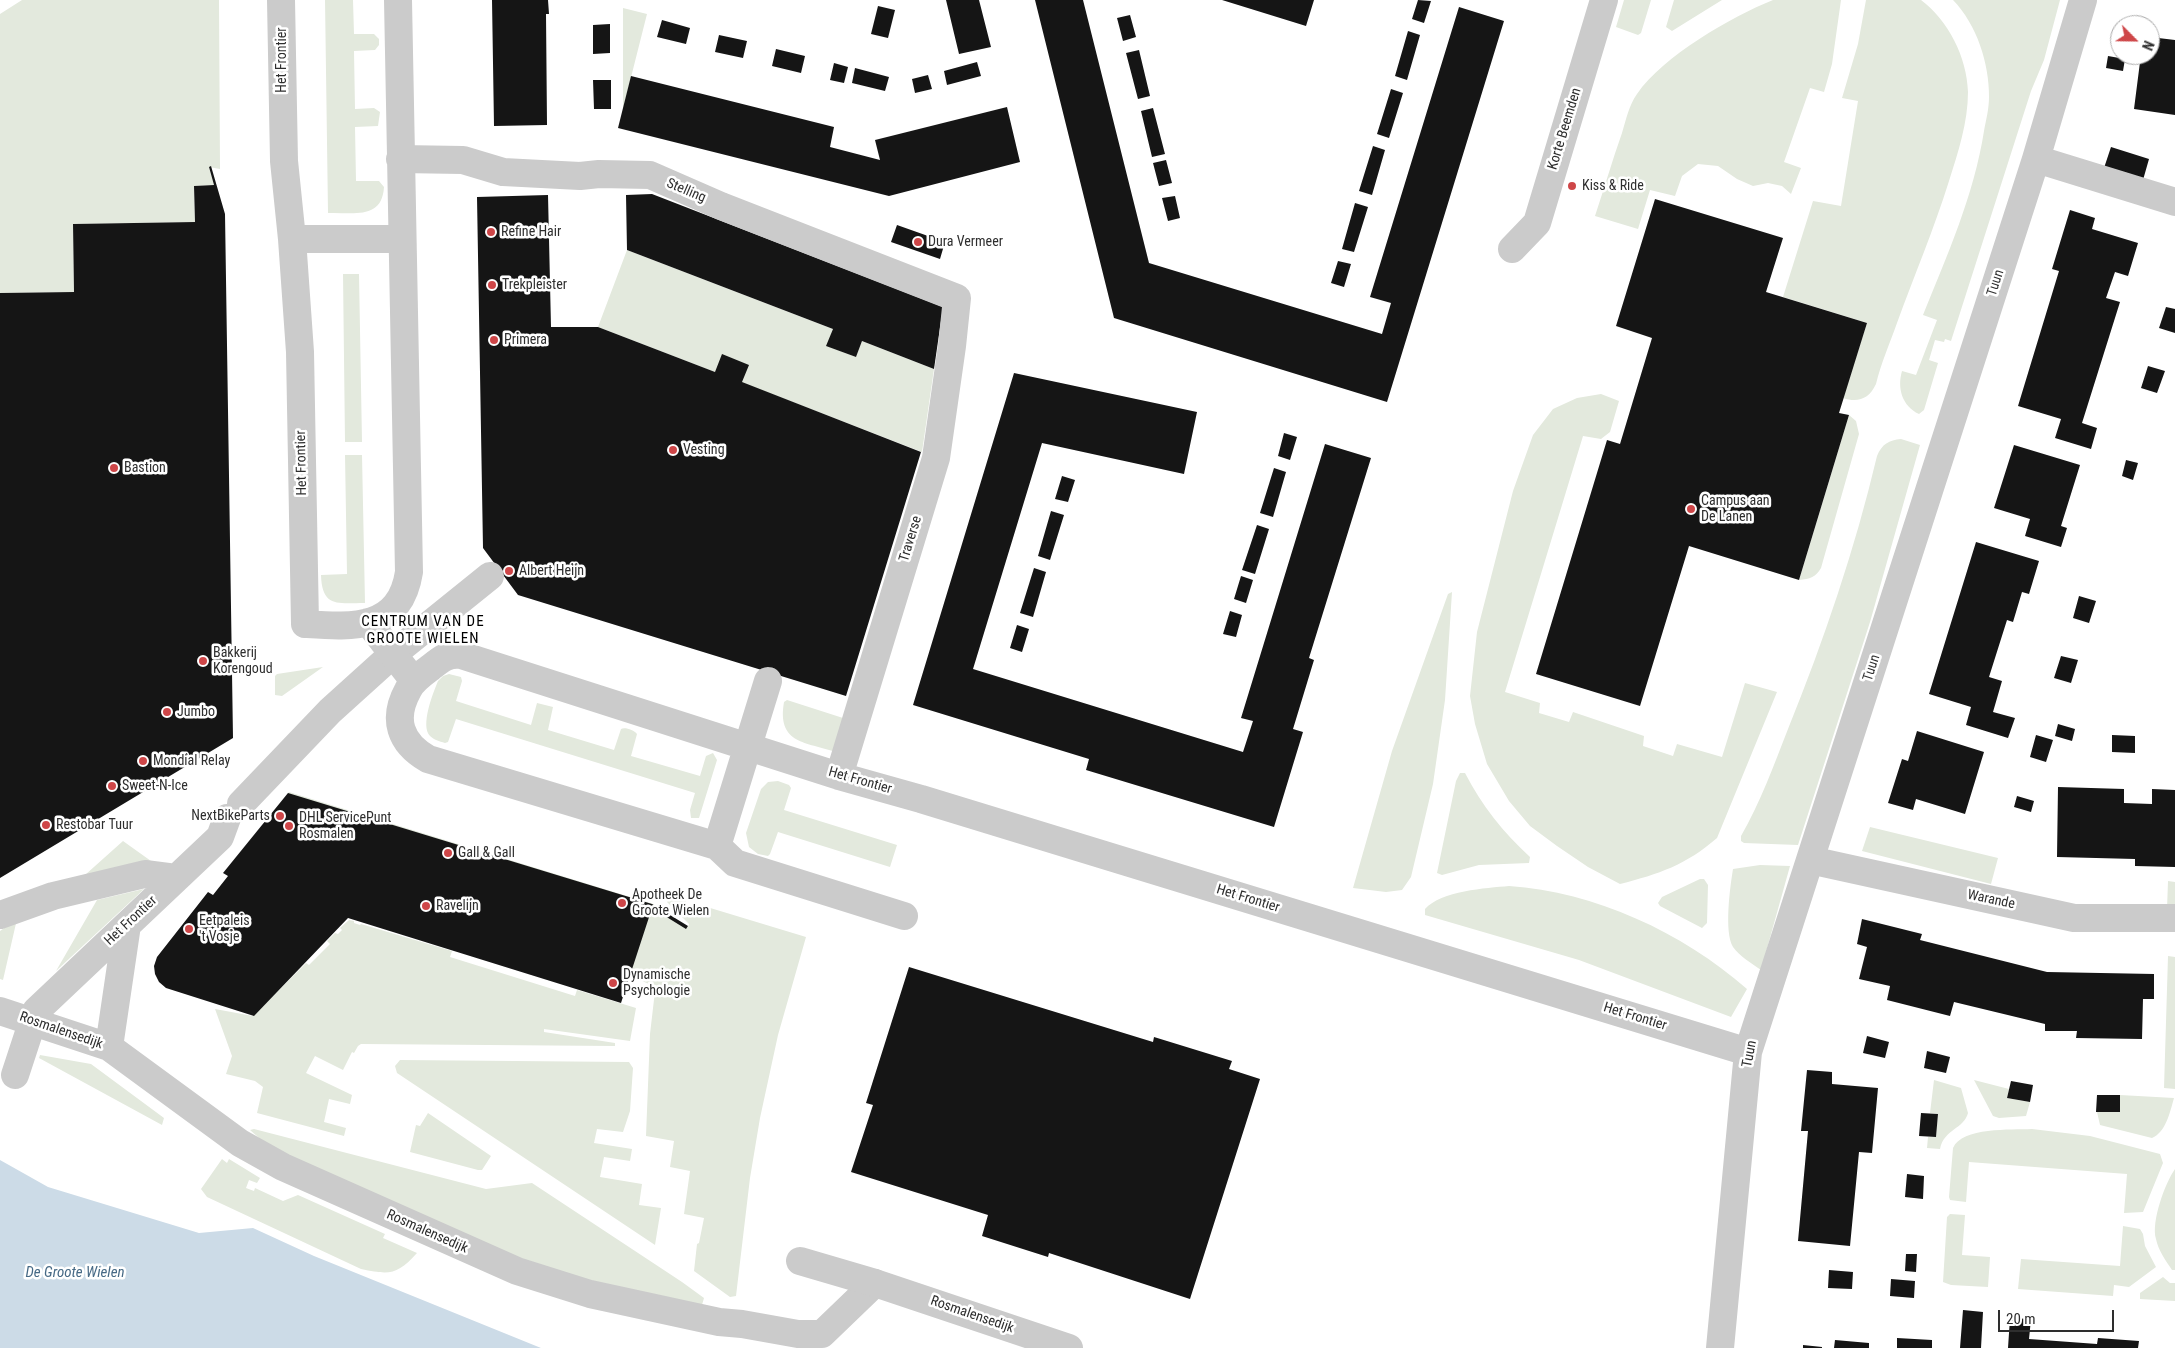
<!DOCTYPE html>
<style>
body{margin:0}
#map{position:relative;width:2175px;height:1348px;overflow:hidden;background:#fff;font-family:"Roboto Condensed",sans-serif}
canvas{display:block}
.north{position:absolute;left:2110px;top:15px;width:50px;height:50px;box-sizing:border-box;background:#fff;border:1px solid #ababab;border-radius:50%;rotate:113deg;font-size:14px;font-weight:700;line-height:20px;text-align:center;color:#2e2e2e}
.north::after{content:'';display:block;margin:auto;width:18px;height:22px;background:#ce4648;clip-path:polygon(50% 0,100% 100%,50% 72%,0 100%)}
.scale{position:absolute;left:1998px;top:1310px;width:116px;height:22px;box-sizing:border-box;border:2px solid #2e2e2e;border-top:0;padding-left:6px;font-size:15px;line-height:18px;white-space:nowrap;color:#2e2e2e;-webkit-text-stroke:4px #fff;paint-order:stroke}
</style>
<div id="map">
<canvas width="2175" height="1348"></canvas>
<div class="north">N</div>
<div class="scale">20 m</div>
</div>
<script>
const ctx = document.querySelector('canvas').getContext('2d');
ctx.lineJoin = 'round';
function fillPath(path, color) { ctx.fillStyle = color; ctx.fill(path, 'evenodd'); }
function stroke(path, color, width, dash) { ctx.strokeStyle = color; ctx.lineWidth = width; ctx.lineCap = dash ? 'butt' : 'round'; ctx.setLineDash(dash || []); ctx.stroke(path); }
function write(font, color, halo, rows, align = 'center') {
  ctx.font = font + ' "Roboto Condensed",sans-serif'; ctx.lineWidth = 5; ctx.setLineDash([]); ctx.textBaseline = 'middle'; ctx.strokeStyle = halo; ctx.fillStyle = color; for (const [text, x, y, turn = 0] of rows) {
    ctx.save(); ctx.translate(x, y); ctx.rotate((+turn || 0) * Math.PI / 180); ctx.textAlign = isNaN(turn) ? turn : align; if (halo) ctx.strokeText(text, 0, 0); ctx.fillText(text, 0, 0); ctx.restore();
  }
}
fillPath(new Path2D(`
 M 22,0 L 219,0 L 220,169 L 209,167 L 214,185 L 194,186 L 195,222 L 73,224 L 74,292 L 0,293 L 0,14 Z
 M 325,0 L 353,0 L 354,34 L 374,34 L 379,39 L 379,45 L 375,50 L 354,51 L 355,109 L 374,108 L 380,112 L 378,126 L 355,127 L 356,181 L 379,181 L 384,187 C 382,220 354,212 328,213 Z
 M 1624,0 L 1651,0 L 1641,33 L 1638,35 L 1616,27 Z
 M 1674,0 L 1722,0 L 1672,31 L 1666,27 Z
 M 1773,0 L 1841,0 L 1832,64 L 1824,92 L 1810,88 L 1784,162 L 1801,168 L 1791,194 L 1782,186 L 1768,183 L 1753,186 L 1737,179 L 1718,166 L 1698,164 L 1682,176 L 1675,196 L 1650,190 L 1638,229 L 1595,216 C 1604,189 1612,161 1622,133 C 1626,120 1629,105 1637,94 C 1663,56 1731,17 1773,0 Z
 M 1866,0 L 1921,0 C 1948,20 1967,57 1968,92 C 1968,122 1958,153 1949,181 C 1934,229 1914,276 1897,323 C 1890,343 1881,363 1876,384 C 1869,399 1858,403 1843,398 L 1867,323 L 1783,297 L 1813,201 L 1841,206 L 1858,101 L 1842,98 L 1858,44 Z
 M 1953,0 L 2060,0 L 2044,60 L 2031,91 L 1951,341 L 1945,339 L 1944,342 L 1935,340 L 1929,360 L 1938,363 L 1924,410 L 1919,414 C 1902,406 1897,388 1902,371 L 1916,375 L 1937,320 L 1923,315 C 1947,256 1974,195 1984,131 C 1986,120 1989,109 1989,97 C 1989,63 1977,25 1953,0 Z
 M 623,8 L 647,14 L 623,109 Z
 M 627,250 L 833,329 L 827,346 L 856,357 L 862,341 L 934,369 L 922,452 L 598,327 Z
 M 343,274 L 359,274 L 362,442 L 345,442 Z
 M 1601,394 L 1619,401 L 1610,432 L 1601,439 L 1583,436 L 1505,692 L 1540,703 L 1539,713 L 1569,722 L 1573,712 L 1644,736 L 1643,746 L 1673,756 L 1677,744 L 1722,757 L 1745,683 L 1777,692 L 1717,838 C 1686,865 1659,874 1620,884 L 1588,867 L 1557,846 L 1530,826 L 1509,801 L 1487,764 L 1475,724 L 1470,696 L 1477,632 L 1513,491 L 1533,435 L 1553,409 L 1577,398 Z
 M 1849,415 L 1856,421 L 1859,434 L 1821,568 C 1816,577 1810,579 1799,580 Z
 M 1901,439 L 1920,445 L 1870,622 L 1798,845 L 1744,843 L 1741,841 L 1741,836 C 1760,803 1774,765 1788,729 C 1824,640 1855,549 1877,456 C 1882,444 1889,440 1901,439 Z
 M 345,455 L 362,455 L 365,603 C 338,603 322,608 321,575 L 347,574 Z
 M 1452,592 L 1445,700 L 1433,784 L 1411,877 L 1402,890 L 1386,892 L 1353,888 L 1392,751 L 1448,594 Z
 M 323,667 L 282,696 L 275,695 L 275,676 L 277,674 Z
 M 449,674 L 461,677 L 462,681 L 456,701 L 531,725 L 537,703 L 553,707 L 548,730 L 614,750 L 621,729 C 625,727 634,730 637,734 L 631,756 L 700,776 L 706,756 L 713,753 L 717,760 L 699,818 L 691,818 L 690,810 L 695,793 L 456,719 L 448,742 L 445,743 C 439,741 434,740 430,736 C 420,726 433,693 438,681 L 443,676 Z
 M 787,700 L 843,718 L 833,751 C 803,742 777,742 784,702 Z
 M 1460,773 L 1465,773 C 1482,806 1503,832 1530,857 L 1529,863 L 1479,865 L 1442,875 L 1437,873 L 1456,781 Z
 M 778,781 L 789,785 L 791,788 L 784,810 L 897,845 L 890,867 L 778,832 L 770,854 L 768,856 L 758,854 L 749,847 L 746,833 L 761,789 L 768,782 Z
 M 289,792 L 653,904 L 688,927 L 689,924 L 667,902 L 670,895 L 686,900 L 685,905 L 705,911 L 707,907 L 806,937 L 778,1035 L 760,1118 L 750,1178 L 736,1296 L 730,1297 L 694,1271 L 697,1244 L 699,1243 L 704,1218 L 684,1214 L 690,1171 L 670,1167 L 674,1141 L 646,1136 L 650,1034 L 655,991 L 653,986 L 638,979 L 526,935 L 268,818 Z
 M 1870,827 L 1998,858 L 1991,884 L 1862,851 Z
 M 123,841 L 151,861 L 85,875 Z
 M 1760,865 L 1790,866 L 1761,970 C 1753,964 1739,956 1733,947 C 1724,932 1730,887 1733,869 Z
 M 1700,879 L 1704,879 L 1708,885 L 1707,923 L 1702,928 L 1660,906 L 1658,903 L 1662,897 Z
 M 2168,881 L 2175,882 L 2175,909 L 2167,909 Z
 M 1509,886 C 1595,892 1682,932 1747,989 L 1731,1017 L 1579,960 L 1425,915 L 1425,909 C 1441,891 1486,888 1509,886 Z
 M 144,889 L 56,971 L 97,900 Z
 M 17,919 L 3,980 L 0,979 L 0,931 Z
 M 349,920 L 354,921 L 354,923 L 360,925 L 361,924 L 452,951 L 450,957 L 575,996 L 577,990 L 636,1008 L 630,1041 L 544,1029 L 544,1032 L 615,1043 L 615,1046 L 361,1044 L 358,1046 L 354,1053 L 352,1052 L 343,1070 L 315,1056 L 306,1073 L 352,1095 L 350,1104 L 329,1099 L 324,1122 L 346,1128 L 344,1136 L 257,1113 L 263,1087 L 255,1081 L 226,1074 L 232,1056 L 215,1009 L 253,1016 L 306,963 L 309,965 L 330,944 L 327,941 L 335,933 L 338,934 L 342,930 L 340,928 Z
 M 2168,956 L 2175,957 L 2175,1089 L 2164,1088 Z
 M 40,1055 L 91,1064 L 164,1118 L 162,1125 L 39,1058 Z
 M 400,1060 L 629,1062 L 633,1068 L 630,1111 L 623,1132 L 597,1129 L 594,1143 L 632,1149 L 630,1161 L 604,1157 L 600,1177 L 642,1184 L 639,1205 L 661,1208 L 655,1245 L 397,1073 L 395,1066 Z
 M 1934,1080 L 1961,1088 L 1968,1113 C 1964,1129 1944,1129 1940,1149 L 1927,1148 L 1928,1137 L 1936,1137 L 1938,1114 L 1930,1113 Z
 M 1974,1080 L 2009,1089 L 2007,1098 L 2030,1102 L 2026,1116 L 1999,1118 L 1993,1116 Z
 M 2120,1095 L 2174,1098 C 2170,1112 2166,1132 2152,1138 L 2100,1125 L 2097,1112 L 2119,1112 Z
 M 428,1113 L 491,1156 L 482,1170 L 478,1170 L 410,1152 L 416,1125 L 420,1126 Z
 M 254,1129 L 486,1189 L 532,1183 L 682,1282 L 704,1298 L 702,1305 L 662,1301 L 532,1265 L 275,1152 L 250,1130 Z
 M 2032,1129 L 2090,1136 L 2160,1154 L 2163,1163 L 2143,1212 L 2124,1213 L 2127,1174 L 1969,1162 L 1966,1202 L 1950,1200 L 1949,1197 L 1953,1148 C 1962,1127 2011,1130 2032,1129 Z
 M 222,1159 L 227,1163 L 229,1159 L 260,1178 L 257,1183 L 249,1180 L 246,1188 L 254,1191 L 255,1188 L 283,1201 L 298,1195 L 385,1234 L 383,1238 L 417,1253 C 397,1275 390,1275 361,1269 L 207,1197 L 201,1189 Z
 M 2175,1169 L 2175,1270 L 2172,1270 C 2166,1261 2158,1250 2156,1239 C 2151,1222 2165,1183 2175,1169 Z
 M 1950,1214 L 1965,1215 L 1962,1255 L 1990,1257 L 1988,1287 L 1951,1285 L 1943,1282 L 1947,1217 Z
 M 2123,1226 L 2140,1229 L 2143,1234 L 2145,1246 L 2156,1267 L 2129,1287 L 2114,1285 L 2113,1296 L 2018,1289 L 2021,1259 L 2120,1266 Z
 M 2163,1277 L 2170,1283 L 2175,1283 L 2175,1301 L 2140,1299 L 2140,1293 Z`), '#e3e9dd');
fillPath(new Path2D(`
 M 0,1160 L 48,1187 L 199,1233 L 253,1228 L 314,1256 L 541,1348 L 0,1348 Z`), '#ccdbe7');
fillPath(new Path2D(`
 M 492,0 L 548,0 L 549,14 L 546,14 L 547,125 L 494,126 Z
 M 946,0 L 979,0 L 991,47 L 959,54 Z
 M 1035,0 L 1083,0 L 1149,263 L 1382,334 L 1391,303 L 1370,297 L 1459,7 L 1504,21 L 1387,402 L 1114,318 Z
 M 1222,0 L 1314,0 L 1306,26 Z
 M 1418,0 L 1431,1 L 1424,23 L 1412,19 Z
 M 878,6 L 895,10 L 888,38 L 871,34 Z
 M 1130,15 L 1136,37 L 1123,41 L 1117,18 Z
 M 662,20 L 690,28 L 686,44 L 657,37 Z
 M 610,24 L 610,53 L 593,54 L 593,25 Z
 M 1408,31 L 1420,35 L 1407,80 L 1395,76 Z
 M 719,35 L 747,41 L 743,58 L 715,52 Z
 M 2150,37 L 2175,40 L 2175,115 L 2134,109 L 2140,62 L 2129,60 L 2129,55 L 2150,55 Z
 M 776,49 L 805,56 L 801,73 L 772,66 Z
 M 1139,50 L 1150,96 L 1138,99 L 1126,53 Z
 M 2108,56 L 2125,59 L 2123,71 L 2106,68 Z
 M 977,62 L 981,76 L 947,85 L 944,71 Z
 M 834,63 L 848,67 L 844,83 L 830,80 Z
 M 855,68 L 889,77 L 885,91 L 852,83 Z
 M 928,75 L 932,89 L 915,93 L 912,79 Z
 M 631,76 L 834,127 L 830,147 L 880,160 L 875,140 L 1007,107 L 1020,162 L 889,196 L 618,128 Z
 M 593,80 L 611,80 L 611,109 L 594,109 Z
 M 1391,89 L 1403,93 L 1389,138 L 1377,134 Z
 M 1153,108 L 1165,154 L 1152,157 L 1141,111 Z
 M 1373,146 L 1385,150 L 1372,195 L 1359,191 Z
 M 2111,147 L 2149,159 L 2143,180 L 2104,168 Z
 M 1166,160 L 1172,183 L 1159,186 L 1153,163 Z
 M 211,166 L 225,214 L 233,738 L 0,878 L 0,293 L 74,292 L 73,224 L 195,222 L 194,186 L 214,185 L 209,167 Z
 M 652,194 L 943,307 L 934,369 L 862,341 L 856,357 L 826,346 L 833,329 L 627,250 L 626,195 Z
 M 548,195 L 551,327 L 598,327 L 715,372 L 722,354 L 749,365 L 742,382 L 921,452 L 846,696 L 518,595 L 483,548 L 477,197 Z
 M 1175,196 L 1180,218 L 1168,221 L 1162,198 Z
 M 1655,199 L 1783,238 L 1766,292 L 1867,323 L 1839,413 L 1849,415 L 1799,580 L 1689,546 L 1640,706 L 1536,674 L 1607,440 L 1620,444 L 1652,338 L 1616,326 Z
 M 1355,203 L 1368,207 L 1354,252 L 1342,249 Z
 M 2070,210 L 2095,218 L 2092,229 L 2138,243 L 2128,276 L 2115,272 L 2106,298 L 2120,302 L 2082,423 L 2097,428 L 2091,449 L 2055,438 L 2061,419 L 2018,406 L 2059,271 L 2052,269 Z
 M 897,225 L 945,242 L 940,259 L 891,242 Z
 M 1338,261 L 1351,264 L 1344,287 L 1331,283 Z
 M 2166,307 L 2175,309 L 2175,333 L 2159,328 Z
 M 2148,366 L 2165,371 L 2157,393 L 2141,388 Z
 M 1014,373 L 1197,412 L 1184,474 L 1042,443 L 973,669 L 1243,752 L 1253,721 L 1241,718 L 1325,444 L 1371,458 L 1309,658 L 1314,660 L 1293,729 L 1303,732 L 1274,827 L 1086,770 L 1089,759 L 913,705 Z
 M 1284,433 L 1297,437 L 1290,460 L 1278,456 Z
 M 2014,445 L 2080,465 L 2061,526 L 2067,528 L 2061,547 L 2025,536 L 2030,519 L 1994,508 Z
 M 2126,460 L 2138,463 L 2133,480 L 2122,476 Z
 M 1274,468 L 1286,472 L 1273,517 L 1260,513 Z
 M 1062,476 L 1075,480 L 1068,502 L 1055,499 Z
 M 1051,511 L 1064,515 L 1050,560 L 1038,556 Z
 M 1257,525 L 1269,529 L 1255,574 L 1242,570 Z
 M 1976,542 L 2039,561 L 2029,594 L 2022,592 L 2013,622 L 2007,620 L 1989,677 L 2002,681 L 1993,712 L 2015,718 L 2008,738 L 1966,725 L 1971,707 L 1929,694 Z
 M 1034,568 L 1046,572 L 1033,617 L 1020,613 Z
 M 1241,576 L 1253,580 L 1246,603 L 1234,599 Z
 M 2079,596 L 2096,601 L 2089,623 L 2073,618 Z
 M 1230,611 L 1242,615 L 1236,637 L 1223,634 Z
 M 1017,625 L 1029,629 L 1022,652 L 1010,648 Z
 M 2061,656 L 2078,660 L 2071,683 L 2054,678 Z
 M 2058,724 L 2075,729 L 2072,741 L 2055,736 Z
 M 1917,731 L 1984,752 L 1965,814 L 1916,799 L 1913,810 L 1888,803 L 1902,759 L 1908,761 Z
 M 2036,735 L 2053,740 L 2046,762 L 2030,757 Z
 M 2112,735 L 2135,736 L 2135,753 L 2112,752 Z
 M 2058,787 L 2124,789 L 2124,803 L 2152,804 L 2152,789 L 2175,790 L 2175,867 L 2135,866 L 2135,859 L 2057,857 Z
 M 288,793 L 652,904 L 688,926 L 686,929 L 652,908 L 621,1003 L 348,918 L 254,1016 L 166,988 L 159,982 L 155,974 L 154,966 L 157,957 L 208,892 L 213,895 L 228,876 L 223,873 Z
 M 2017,796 L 2034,801 L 2031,812 L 2014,807 Z
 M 1862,919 L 1922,934 L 1920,940 L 2047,972 L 2154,974 L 2154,999 L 2143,999 L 2142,1039 L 2076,1038 L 2077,1031 L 2045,1031 L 2045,1024 L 1954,1002 L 1950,1016 L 1887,1000 L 1890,986 L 1859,979 L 1867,947 L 1857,944 Z
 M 909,967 L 1153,1042 L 1154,1037 L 1232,1061 L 1229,1069 L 1260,1079 L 1190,1299 L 1049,1253 L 1048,1257 L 982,1236 L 988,1215 L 851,1172 L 873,1105 L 866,1103 Z
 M 1867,1036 L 1889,1042 L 1885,1058 L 1863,1053 Z
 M 1927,1051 L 1950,1057 L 1946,1073 L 1924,1068 Z
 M 1807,1070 L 1832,1072 L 1832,1084 L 1878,1088 L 1872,1153 L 1859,1152 L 1850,1246 L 1798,1241 L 1808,1131 L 1801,1131 Z
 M 2011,1081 L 2033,1085 L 2030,1102 L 2007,1098 Z
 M 2097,1095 L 2120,1095 L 2120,1112 L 2096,1112 Z
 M 1921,1113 L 1938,1114 L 1936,1137 L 1919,1136 Z
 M 1907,1174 L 1924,1176 L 1923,1199 L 1905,1197 Z
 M 1906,1254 L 1917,1254 L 1916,1272 L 1905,1271 Z
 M 1829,1270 L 1853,1272 L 1852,1289 L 1828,1288 Z
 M 1891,1279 L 1915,1281 L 1914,1298 L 1890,1296 Z
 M 1963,1310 L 1983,1312 L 1981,1348 L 1960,1348 Z
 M 2010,1318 L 2031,1319 L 2029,1339 L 2097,1344 L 2098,1338 L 2139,1341 L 2138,1348 L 2008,1348 Z
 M 1897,1338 L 1932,1340 L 1932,1348 L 1897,1348 Z
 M 1835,1340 L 1869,1343 L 1869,1348 L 1834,1348 Z
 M 1803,1345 L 1822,1347 L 1822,1348 L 1803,1348 Z`), '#151515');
stroke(new Path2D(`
 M 241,804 L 330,711 L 392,655 L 490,576
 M 0,915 L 53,896 L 145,874 L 176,878
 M 0,1011 L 109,1047 L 240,1143 L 283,1167 L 517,1271 L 590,1294 L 719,1322 L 742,1324 L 798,1334 L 822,1334 L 875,1283
 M 109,1047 L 127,925
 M 15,1075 L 36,1011 L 220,837 L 227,818`), '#cbcbcb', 28);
stroke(new Path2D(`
 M 281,0 L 284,161 L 292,239 L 300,352 L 305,624 C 352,627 400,631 409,572 L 398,0
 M 400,159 L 463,160 L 503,172 L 580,176 L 599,174 L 650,175 L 721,206 L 957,298 L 952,346 L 936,458 L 839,776
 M 2036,159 L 2175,202
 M 292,239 L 402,239
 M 1512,249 L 1537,223 L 1604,0
 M 368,622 L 414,681
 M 717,846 L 768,681
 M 1810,860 L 2074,918 L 2175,918
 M 904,916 L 735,863 L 717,846 L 428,759 C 400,743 392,719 408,690 C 412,681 422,674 430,668 C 440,660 448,653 461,655 L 839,776 L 921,799 L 1748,1052
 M 800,1261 L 875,1283 L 1069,1348
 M 1720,1348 L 1748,1052 L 2036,159 L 2083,0`), '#cbcbcb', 28);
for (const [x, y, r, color] of [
 [1572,186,5,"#ce4648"],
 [491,232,5,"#ce4648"],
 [918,242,5,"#ce4648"],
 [492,285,5,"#ce4648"],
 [494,340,5,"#ce4648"],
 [673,450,5,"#ce4648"],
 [114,468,5,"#ce4648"],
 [1691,509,5,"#ce4648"],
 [509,571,5,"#ce4648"],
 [203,661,5,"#ce4648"],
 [167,712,5,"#ce4648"],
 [143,761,5,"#ce4648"],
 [112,786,5,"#ce4648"],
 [280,816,5,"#ce4648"],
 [46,825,5,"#ce4648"],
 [289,826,5,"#ce4648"],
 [448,853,5,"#ce4648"],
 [622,903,5,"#ce4648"],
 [426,906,5,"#ce4648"],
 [189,929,5,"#ce4648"],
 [613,983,5,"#ce4648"]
]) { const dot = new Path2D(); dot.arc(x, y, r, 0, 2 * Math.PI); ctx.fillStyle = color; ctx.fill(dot); stroke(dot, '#fff', 2); }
write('14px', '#2e2e2e', '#fff', [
 ["Het Frontier",282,60,-90],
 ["Korte Beemden",1565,129,-73],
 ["Stelling",686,191,23],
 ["Tuun",1996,283,-72],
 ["Het Frontier",302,463,-91],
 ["Traverse",911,539,-73],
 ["Tuun",1872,668,-72],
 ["Het Frontier",860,781,16],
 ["Het Frontier",1248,899,17],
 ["Warande",1991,900,12],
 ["Het Frontier",131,921,-43],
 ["Het Frontier",1635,1017,17],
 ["Rosmalensedijk",61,1031,19],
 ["Tuun",1750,1054,-79],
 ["Rosmalensedijk",427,1232,24],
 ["Rosmalensedijk",972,1315,19]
]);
write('14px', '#2e2e2e', '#fff', [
 ["Kiss & Ride",1582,186],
 ["Refine Hair",501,232],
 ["Dura Vermeer",928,242],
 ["Trekpleister",502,285],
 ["Primera",504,340],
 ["Vesting",683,450],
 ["Bastion",124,468],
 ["Campus aan",1701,501],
 ["De Lanen",1701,517],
 ["Albert Heijn",519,571],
 ["Bakkerij",213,653],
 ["Korengoud",213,669],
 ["Jumbo",177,712],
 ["Mondial Relay",153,761],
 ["Sweet-N-Ice",122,786],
 ["NextBikeParts",270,816,"right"],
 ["DHL ServicePunt",299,818],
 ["Rosmalen",299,834],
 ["Restobar Tuur",56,825],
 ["Gall & Gall",458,853],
 ["Apotheek De",632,895],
 ["Groote Wielen",632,911],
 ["Ravelijn",436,906],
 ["Eetpaleis",199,921],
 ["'t Vosje",199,937],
 ["Dynamische",623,975],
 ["Psychologie",623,991]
], 'left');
ctx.letterSpacing = '1px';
write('15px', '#000', '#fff', [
 ["CENTRUM VAN DE",423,622],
 ["GROOTE WIELEN",423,639]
]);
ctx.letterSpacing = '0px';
write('italic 15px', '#466985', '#fff', [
 ["De Groote Wielen",75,1273]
]);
</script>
